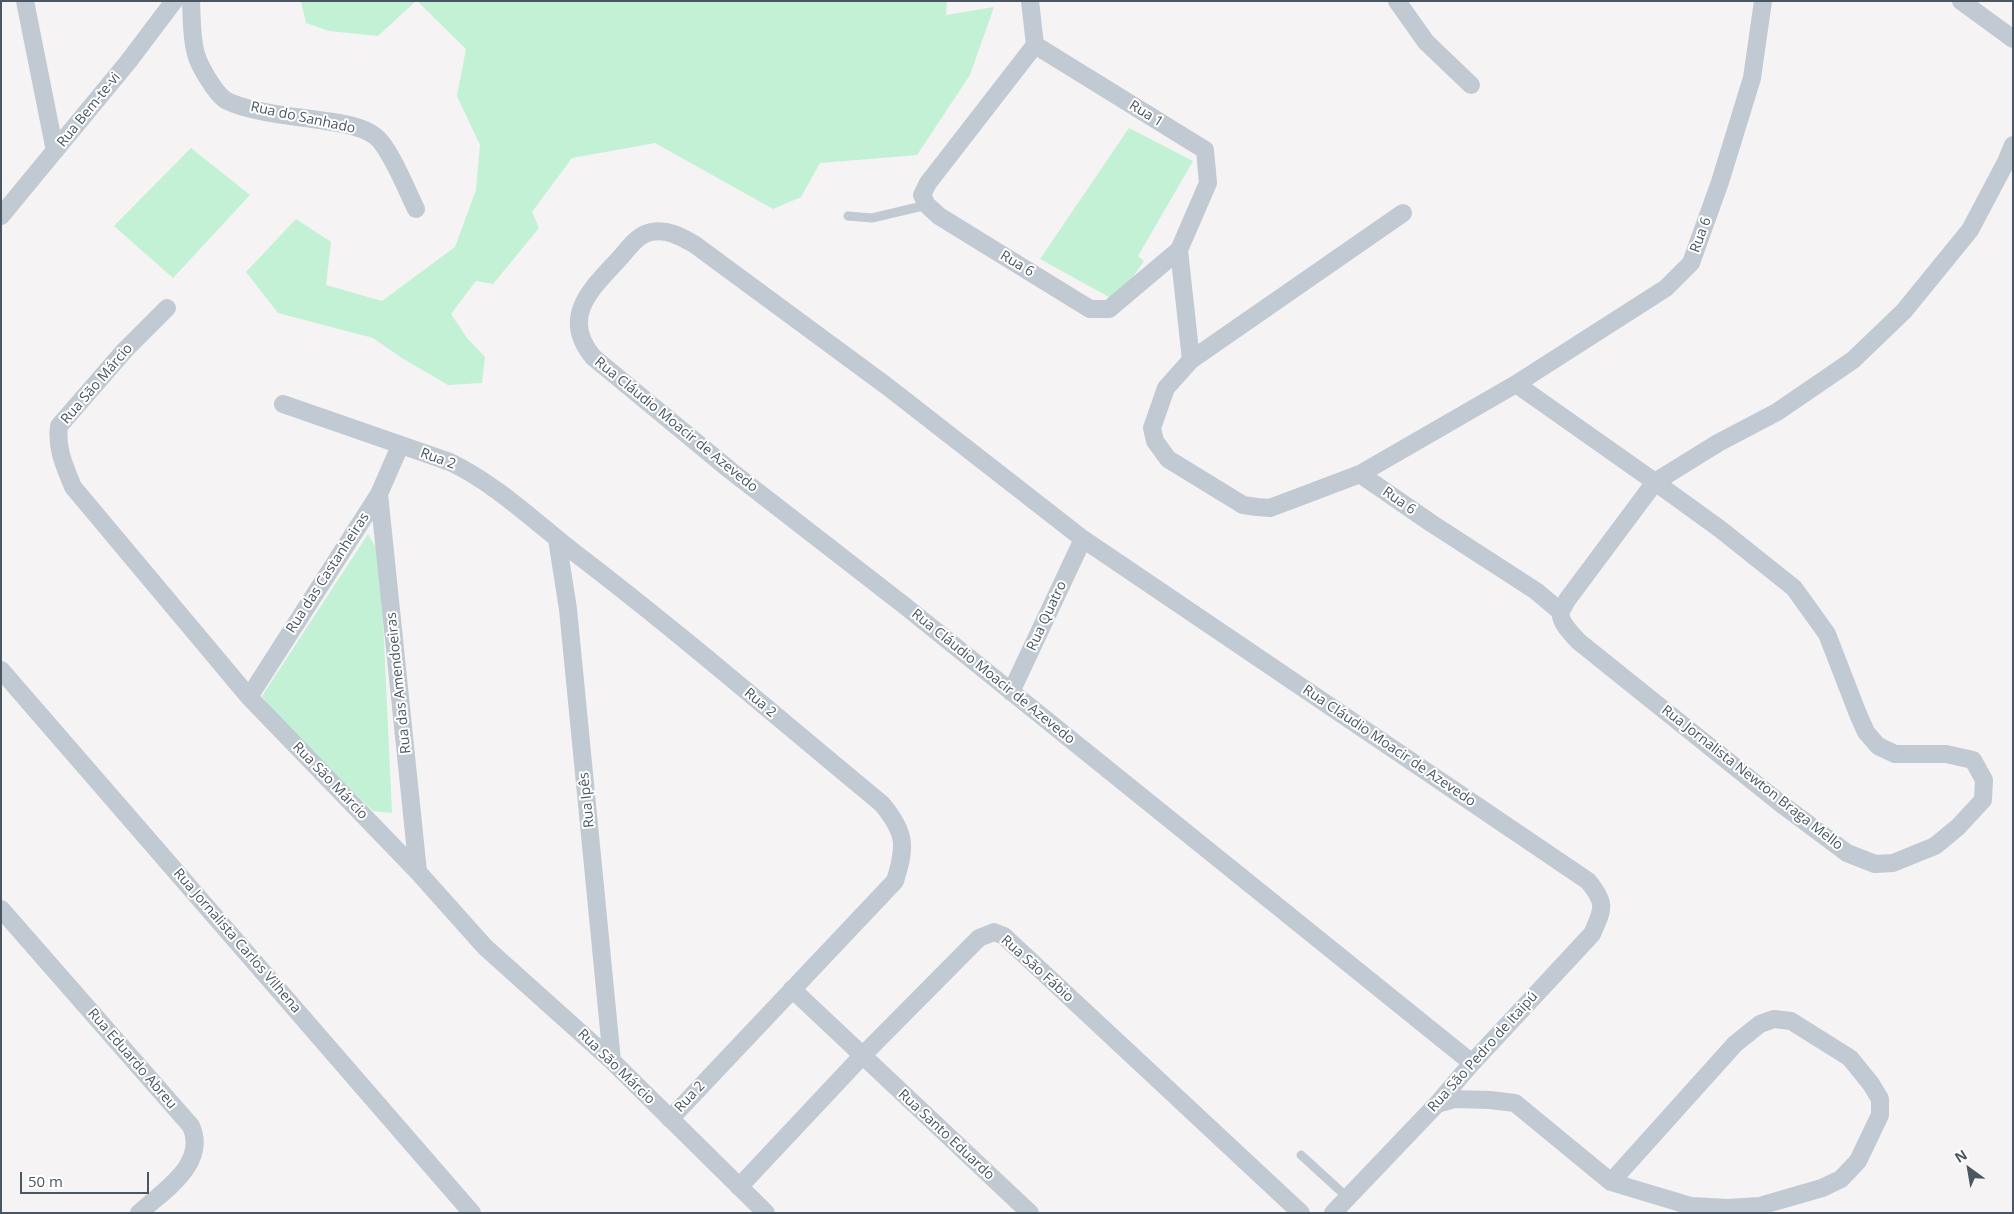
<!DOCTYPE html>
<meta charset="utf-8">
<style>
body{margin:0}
#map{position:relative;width:2014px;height:1214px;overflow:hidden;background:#f5f3f3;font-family:"Open Sans",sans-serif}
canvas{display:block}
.frame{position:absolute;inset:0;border:2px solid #4a5661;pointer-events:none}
.north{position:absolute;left:1944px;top:1144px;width:50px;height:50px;-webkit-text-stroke:4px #fff;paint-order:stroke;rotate:328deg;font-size:14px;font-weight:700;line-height:20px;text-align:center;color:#4a5661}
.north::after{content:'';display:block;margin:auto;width:18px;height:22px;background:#4a5661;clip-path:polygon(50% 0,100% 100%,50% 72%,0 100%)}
.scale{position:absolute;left:20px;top:1172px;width:129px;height:22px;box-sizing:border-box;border:2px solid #4a5661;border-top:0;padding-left:6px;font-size:15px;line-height:18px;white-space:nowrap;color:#4a5661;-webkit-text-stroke:4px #fff;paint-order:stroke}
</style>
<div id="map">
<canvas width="2014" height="1214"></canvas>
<div class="frame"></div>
<div class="north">N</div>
<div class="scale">50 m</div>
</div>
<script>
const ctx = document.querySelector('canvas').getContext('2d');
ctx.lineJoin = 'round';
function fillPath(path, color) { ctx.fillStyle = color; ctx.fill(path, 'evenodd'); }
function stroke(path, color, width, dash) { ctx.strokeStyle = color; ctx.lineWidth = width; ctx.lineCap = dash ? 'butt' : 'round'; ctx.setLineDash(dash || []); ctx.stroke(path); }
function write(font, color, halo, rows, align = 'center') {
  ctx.font = font + ' "Open Sans",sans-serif'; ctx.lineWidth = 4; ctx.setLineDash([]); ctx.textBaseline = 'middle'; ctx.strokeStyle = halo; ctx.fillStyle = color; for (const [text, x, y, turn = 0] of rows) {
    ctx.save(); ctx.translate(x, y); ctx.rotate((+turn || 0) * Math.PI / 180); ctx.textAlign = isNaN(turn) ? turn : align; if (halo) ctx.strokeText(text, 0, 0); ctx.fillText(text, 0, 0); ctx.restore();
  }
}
fillPath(new Path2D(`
 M 301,1 L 416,1 L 378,36 L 329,31 L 306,23 Z
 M 417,1 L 947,1 L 946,15 L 994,7 L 970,75 L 917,155 L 820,163 L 801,197 L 773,209 L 655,143 L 572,158 L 532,212 L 539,228 L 493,284 L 476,281 L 451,314 L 467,338 L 485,357 L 482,383 L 448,385 L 402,358 L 373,338 L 278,313 L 246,272 L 296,219 L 331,242 L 326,285 L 382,301 L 455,247 L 476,190 L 480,145 L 457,96 L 466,49 Z
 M 1129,128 L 1193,161 L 1138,256 L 1144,261 L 1116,301 L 1040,259 Z
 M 191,148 L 250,195 L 173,278 L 114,226 Z
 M 368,534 L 380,554 L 392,813 L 373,811 L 274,713 L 262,696 Z`), '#c3f1d5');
stroke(new Path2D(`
 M 848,216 L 872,218 L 927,205
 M 1301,1155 L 1347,1197`), '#c1cad2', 9);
stroke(new Path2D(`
 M 25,1 L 55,151
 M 191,1 C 192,19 191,37 196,54 C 199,66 215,92 224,99 C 244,112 300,117 325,121 C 341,123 362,126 375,136 C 390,147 407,191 416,209
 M 1030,1 L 1035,45 L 1205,150 L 1208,183 L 1179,250
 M 1397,1 L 1426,42 L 1471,85
 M 1961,1 L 2013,39
 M 1035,45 L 928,183 L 922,195 L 927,205 L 939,216 L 1090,309 L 1109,309 L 1179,250 L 1191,360 L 1166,388 L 1152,428 L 1155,441 L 1168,459 L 1243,505 L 1257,507 L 1270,508 L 1360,474 L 1516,384 L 1666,288 L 1691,263 L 1720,182 L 1752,78 L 1763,1
 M 1,216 L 128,62 L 174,1
 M 167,308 L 125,350 L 59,426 C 56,449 65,467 73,487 L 249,697 L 418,872 L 485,947 L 612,1061 L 766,1213
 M 1191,360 L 1403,213
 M 1516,384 L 1655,482 L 1718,443 L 1777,412 L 1853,360 L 1904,311 L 1970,230 L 2006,162 L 2013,145
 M 283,404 L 450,462 C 496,484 534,521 575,553 C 680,633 780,720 882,804 C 906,833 906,846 895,881 L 670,1119
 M 1360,474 L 1431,523 L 1536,591 L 1561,612
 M 1655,482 L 1720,529 L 1794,588 L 1827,634 L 1858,714 L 1866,732 L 1878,746 L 1895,754 L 1946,754 L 1973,760 L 1984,780 L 1983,800 L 1958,827 L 1935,846 L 1893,863 L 1875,864 L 1847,853 L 1780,803 L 1578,641 C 1572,634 1559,622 1561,612 C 1562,608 1566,603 1567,600 Z
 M 379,494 L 418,872
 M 557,539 L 568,609 L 612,1061
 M 1,670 L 472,1213
 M 1011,692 L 1083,539
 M 249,697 L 379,494 L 400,446
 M 1,909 L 191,1126 C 208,1164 163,1191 139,1213
 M 792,989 L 1030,1213
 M 1437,1104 L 1454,1099 L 1490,1100 L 1515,1103 L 1611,1182 L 1691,1206 L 1728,1208 L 1760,1206 L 1822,1188 L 1841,1179 L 1858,1161 L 1880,1115 L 1880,1099 L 1871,1084 L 1850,1058 L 1791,1021 L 1774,1019 L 1760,1024 L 1735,1044 L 1611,1182
 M 739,1187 L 862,1056 L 979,938 L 994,932 L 1004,936 L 1301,1213
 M 1333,1213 L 1437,1104 L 1472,1063 L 1592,934 C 1603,909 1607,904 1588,881 L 1083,539 L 888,387 L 694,244 C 680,236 667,229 651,232 C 637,235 628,249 619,259 C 591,289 560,317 593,357 L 731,471 L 905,606 L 1472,1063`), '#c1cad2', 18);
write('14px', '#4a5661', '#fff', [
 ["Rua Bem-te-vi",89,110,-51],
 ["Rua 1",1146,114,32],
 ["Rua do Sanhado",303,118,12],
 ["Rua 6",1701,235,-70],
 ["Rua 6",1017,264,31],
 ["Rua São Márcio",97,384,-49],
 ["Rua Cláudio Moacir de Azevedo",676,425,39],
 ["Rua 2",438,459,20],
 ["Rua 6",1399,501,35],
 ["Rua das Castanheiras",328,573,-57],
 ["Rua Quatro",1047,616,-65],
 ["Rua Cláudio Moacir de Azevedo",993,677,39],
 ["Rua das Amendoeiras",399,683,-96],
 ["Rua 2",760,703,40],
 ["Rua Cláudio Moacir de Azevedo",1389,746,34],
 ["Rua Jornalista Newton Braga Mello",1752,778,38],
 ["Rua São Márcio",330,781,46],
 ["Rua Ipês",587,800,-96],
 ["Rua Jornalista Carlos Vilhena",237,941,49],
 ["Rua São Fábio",1037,969,42],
 ["Rua São Pedro de Itaipú",1483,1052,-48],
 ["Rua Eduardo Abreu",132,1059,49],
 ["Rua São Márcio",616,1067,44],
 ["Rua 2",690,1097,-47],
 ["Rua Santo Eduardo",946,1135,43]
]);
</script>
